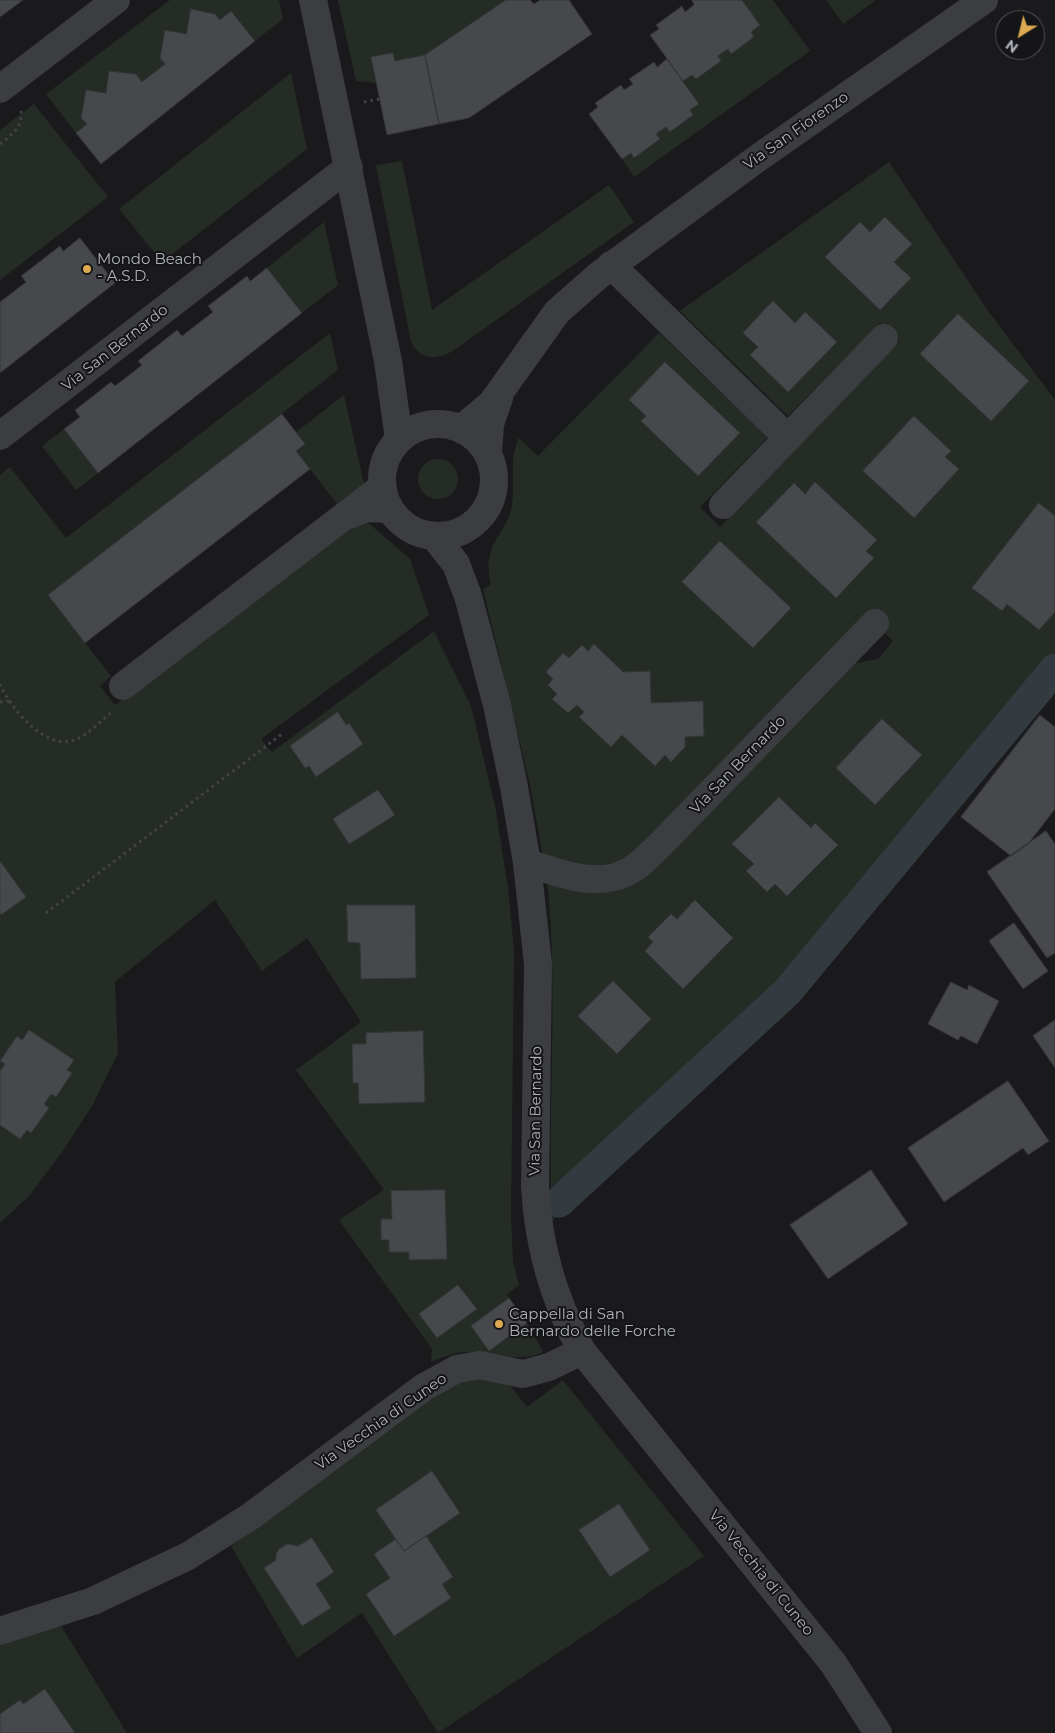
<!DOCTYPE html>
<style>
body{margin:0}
#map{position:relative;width:1055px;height:1733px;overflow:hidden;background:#1a1a1c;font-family:Montserrat,sans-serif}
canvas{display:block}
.north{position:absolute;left:995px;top:10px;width:50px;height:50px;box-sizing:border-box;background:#151517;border:1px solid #525458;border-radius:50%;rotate:216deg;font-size:14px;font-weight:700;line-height:20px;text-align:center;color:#aeb2ba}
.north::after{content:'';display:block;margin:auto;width:18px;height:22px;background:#ddaa51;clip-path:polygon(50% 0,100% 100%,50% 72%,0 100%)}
</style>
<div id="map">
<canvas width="1055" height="1733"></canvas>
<div class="north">N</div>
</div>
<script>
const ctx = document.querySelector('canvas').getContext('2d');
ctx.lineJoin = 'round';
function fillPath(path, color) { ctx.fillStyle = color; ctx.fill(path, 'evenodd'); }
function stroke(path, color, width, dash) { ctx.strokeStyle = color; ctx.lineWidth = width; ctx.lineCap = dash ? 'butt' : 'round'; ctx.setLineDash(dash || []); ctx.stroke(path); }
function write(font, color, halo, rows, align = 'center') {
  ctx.font = font + ' Montserrat,sans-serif'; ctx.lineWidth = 4; ctx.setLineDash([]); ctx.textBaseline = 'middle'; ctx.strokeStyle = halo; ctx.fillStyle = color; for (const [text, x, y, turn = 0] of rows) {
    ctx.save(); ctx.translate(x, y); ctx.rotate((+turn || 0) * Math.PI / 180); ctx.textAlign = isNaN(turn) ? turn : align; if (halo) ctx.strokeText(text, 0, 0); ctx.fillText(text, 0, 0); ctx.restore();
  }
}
fillPath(new Path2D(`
 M 170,0 L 279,0 L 283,19 L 255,41 L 231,11 L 220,20 L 215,14 L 191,9 L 186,34 L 165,30 L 160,58 L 165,64 L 142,82 L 136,74 L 110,71 L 106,93 L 86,90 L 81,118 L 87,124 L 76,133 L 46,94 Z
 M 338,0 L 506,0 L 425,55 L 377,83 L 356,81 Z
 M 742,0 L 773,0 L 810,51 L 634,177 L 622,159 L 631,153 L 634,157 L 660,140 L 656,134 L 666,127 L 670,132 L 693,115 L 690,110 L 699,103 L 683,81 L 692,75 L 696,79 L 721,61 L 718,56 L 728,49 L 731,53 L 754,37 L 751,32 L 760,25 Z
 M 826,0 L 876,0 L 843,24 Z
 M 291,73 L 307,149 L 162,262 L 119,209 Z
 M 34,104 L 108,197 L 0,280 L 0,130 Z
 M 402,161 L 432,310 L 609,185 L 634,222 L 453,351 C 436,360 421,361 411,342 L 376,165 Z
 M 889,162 L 986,308 L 1055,400 L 1055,682 L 788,1004 L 552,1221 C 547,1107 559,994 547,880 L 596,892 L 851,664 L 878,659 L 893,641 L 867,616 L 633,855 L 603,869 L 543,857 L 530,785 L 483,589 L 491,585 C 489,576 487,564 490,555 C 494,538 507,526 511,510 C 517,485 507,462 519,438 L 538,456 L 659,333 L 768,437 L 700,507 L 720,527 L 899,340 L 880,323 L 788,416 L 680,311 Z
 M 324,222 L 338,285 L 302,313 L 267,268 Z
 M 330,333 L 338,370 L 48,595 L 111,676 L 100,686 L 115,705 L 356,521 L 365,520 L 410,559 L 429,615 L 261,739 L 272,752 L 434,631 L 471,706 L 495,806 L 508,888 L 514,950 L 511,1217 L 513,1261 L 519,1285 L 507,1294 L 509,1298 L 471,1326 L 489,1351 L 527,1323 L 543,1352 C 519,1364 495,1352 469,1352 C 456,1351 443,1357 431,1362 L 432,1349 L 339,1220 L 384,1190 L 296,1070 L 361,1022 L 307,938 L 262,971 L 215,900 L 115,982 L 118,1053 L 92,1106 L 62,1152 L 29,1196 L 0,1223 L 0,475 L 10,467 L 66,538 Z
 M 344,395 L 364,484 L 337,504 L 296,451 L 296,432 Z
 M 64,429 L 98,473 L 76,490 L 42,446 Z
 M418 479a20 20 0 1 1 40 0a20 20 0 1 1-40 0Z
 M 475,1377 L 508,1383 L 527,1407 L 563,1380 L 704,1556 L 438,1733 L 362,1613 L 297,1658 L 231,1546 L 439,1391 Z
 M 60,1624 L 127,1733 L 0,1733 L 0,1642 Z`), '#252c25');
stroke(new Path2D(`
 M 559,1202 L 787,992 L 1055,669`), '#333b41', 31);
const building = new Path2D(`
 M 0,0 L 23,0 L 0,17 Z
 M 506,0 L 530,0 L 534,4 L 540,0 L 569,0 L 592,34 L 469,118 L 439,124 L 425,55 Z
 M 692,0 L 742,0 L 760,25 L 751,32 L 754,37 L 731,54 L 728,49 L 718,56 L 721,61 L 696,79 L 692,75 L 683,81 L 650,35 L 659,29 L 656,25 L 682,6 L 685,12 L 694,5 Z
 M 191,9 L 215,14 L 220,20 L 231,11 L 255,41 L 101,164 L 76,133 L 87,124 L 81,118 L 86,90 L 106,93 L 109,71 L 136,74 L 142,82 L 165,64 L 160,58 L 165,30 L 186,34 Z
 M 393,53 L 395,61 L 425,55 L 439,124 L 387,135 L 371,57 Z
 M 667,59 L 699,104 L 690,110 L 693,115 L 670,132 L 666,127 L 656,134 L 660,139 L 634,158 L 631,153 L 622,159 L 589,114 L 598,107 L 595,103 L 621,85 L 624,90 L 633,84 L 629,79 L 654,62 L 657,67 Z
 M 885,217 L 912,244 L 894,262 L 911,278 L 880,310 L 825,257 L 860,222 L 870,232 Z
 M 80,238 L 115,283 L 0,373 L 0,302 L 26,282 L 21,276 L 60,246 L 63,251 Z
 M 267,268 L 302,313 L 98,473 L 64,429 L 80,417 L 75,410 L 111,382 L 115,386 L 142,365 L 138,361 L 177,330 L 182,336 L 213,312 L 208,306 L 247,276 L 250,281 Z
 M 773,301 L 795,323 L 805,312 L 837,342 L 788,392 L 750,355 L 758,347 L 743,333 Z
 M 958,314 L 1029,381 L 991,421 L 920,354 Z
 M 665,362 L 740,433 L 698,476 L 641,421 L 646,416 L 629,400 Z
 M 282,414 L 305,444 L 296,451 L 310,469 L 85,643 L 48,595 Z
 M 914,416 L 951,451 L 945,457 L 959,469 L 914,518 L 863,471 Z
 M 815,482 L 877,540 L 866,551 L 874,558 L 836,598 L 756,522 L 794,483 L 805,494 Z
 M 1039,503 L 1055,516 L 1055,612 L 1039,630 L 1007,604 L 1002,611 L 972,588 Z
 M 720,541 L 791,608 L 753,648 L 682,582 Z
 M 594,644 L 623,672 L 650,671 L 651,703 L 703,701 L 704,736 L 685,737 L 685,747 L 671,762 L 665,755 L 655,766 L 622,735 L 611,747 L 579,717 L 584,712 L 577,705 L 568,713 L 552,699 L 557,694 L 548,685 L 553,679 L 546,672 L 563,653 L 569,658 L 582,645 L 588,651 Z
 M 338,712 L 346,725 L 349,723 L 363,744 L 316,777 L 309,766 L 305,768 L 290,746 Z
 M 1040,715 L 1055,727 L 1055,809 L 1028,844 L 1011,856 L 961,817 Z
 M 882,719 L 922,755 L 875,805 L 836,768 Z
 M 378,790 L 395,815 L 349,844 L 333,819 Z
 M 779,797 L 811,828 L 815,823 L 838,845 L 787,896 L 775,884 L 767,892 L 746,871 L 754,864 L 732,844 Z
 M 1046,831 L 1055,844 L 1055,953 L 1047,958 L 987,872 Z
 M 0,861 L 26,897 L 1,915 L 0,913 Z
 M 695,900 L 733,938 L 683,989 L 645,951 L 653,942 L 648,937 L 671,914 L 677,919 Z
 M 347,905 L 415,905 L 416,978 L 361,979 L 360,943 L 348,942 Z
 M 1014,923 L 1048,971 L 1023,989 L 989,941 Z
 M 613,981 L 651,1019 L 617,1054 L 578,1016 Z
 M 951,982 L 967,990 L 969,985 L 999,1001 L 977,1044 L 961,1036 L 958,1040 L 928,1024 Z
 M 1055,1020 L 1055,1068 L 1033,1036 Z
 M 29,1030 L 74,1060 L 67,1070 L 72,1073 L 56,1097 L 51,1094 L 44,1104 L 49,1108 L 31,1133 L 27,1130 L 20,1139 L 0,1125 L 0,1071 L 5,1064 L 0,1061 L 17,1036 L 22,1040 Z
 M 423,1031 L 425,1102 L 359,1104 L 358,1083 L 353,1083 L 352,1044 L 366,1044 L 366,1033 Z
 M 1008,1081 L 1049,1141 L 1028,1155 L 1023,1148 L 944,1202 L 908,1148 Z
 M 871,1170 L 908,1224 L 828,1279 L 790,1225 Z
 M 445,1190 L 447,1259 L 409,1260 L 409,1252 L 389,1252 L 389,1240 L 381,1240 L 381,1219 L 392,1219 L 391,1191 Z
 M 458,1285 L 477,1309 L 437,1338 L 419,1314 Z
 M 509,1298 L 527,1323 L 489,1351 L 471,1326 Z
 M 432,1471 L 460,1513 L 404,1551 L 376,1510 Z
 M 619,1504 L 650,1550 L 610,1577 L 579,1530 Z
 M 426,1536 L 453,1577 L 442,1584 L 451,1598 L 394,1636 L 366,1594 L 390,1578 L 374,1554 L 396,1539 L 404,1551 Z
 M 312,1538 L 334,1572 L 316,1584 L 331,1608 L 302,1626 L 264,1568 L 276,1560 L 276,1554 L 279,1549 L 287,1544 L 298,1546 Z
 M 45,1689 L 75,1733 L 0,1733 L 0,1714 L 20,1700 L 23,1704 Z`);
fillPath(building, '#47484c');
stroke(building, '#343538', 1);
stroke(new Path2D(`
 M 364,102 L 379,99
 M 0,144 C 12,135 23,127 21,110
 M 0,684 C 9,706 43,748 71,741 C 87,737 100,721 112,712
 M 0,702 L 9,701
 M 46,913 L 282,734`), '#424347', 3, [2.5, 4]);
stroke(new Path2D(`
 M 0,89 L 116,0
 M 611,265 L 788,438
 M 461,429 L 492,403 L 557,312 L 599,275 L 758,158 L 984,0
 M 0,436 L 349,167
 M 488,454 L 490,424 L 499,398
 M 723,505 L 884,338
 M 349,515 L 366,508 L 390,509
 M 123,686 L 382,487
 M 527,863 C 560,873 599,890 631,870 C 642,864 651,853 660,845 L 875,623
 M 0,1631 L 93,1601 L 188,1556 L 251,1516 L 424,1387 L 457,1369 L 479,1365 L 523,1374 L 549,1367 L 582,1351`), '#3c3d41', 28);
stroke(new Path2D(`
 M 313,0 L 388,361 L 399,439
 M382 480a56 56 0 1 1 112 0a56 56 0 1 1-112 0Z
 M 434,536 L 456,564 L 468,596 L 497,705 L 514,787 L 527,863 L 538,964 L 535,1186 C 538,1245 553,1299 582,1351 L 833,1663 L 878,1733`), '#3c3d41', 28);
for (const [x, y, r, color] of [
 [87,269,5,"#ddaa51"],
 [499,1324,5,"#ddaa51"]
]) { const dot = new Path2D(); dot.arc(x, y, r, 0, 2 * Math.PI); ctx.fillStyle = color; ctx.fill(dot); stroke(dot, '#151517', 2); }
write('15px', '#aeb2ba', '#151517', [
 ["Via San Fiorenzo",796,131,-35],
 ["Via San Bernardo",115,348,-38],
 ["Via San Bernardo",738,765,-46],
 ["Via San Bernardo",536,1111,-89],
 ["Via Vecchia di Cuneo",381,1422,-35],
 ["Via Vecchia di Cuneo",761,1573,51]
]);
write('15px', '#aeb2ba', '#151517', [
 ["Mondo Beach",97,260],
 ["- A.S.D.",97,277],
 ["Cappella di San",509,1315],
 ["Bernardo delle Forche",509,1332]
], 'left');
</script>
